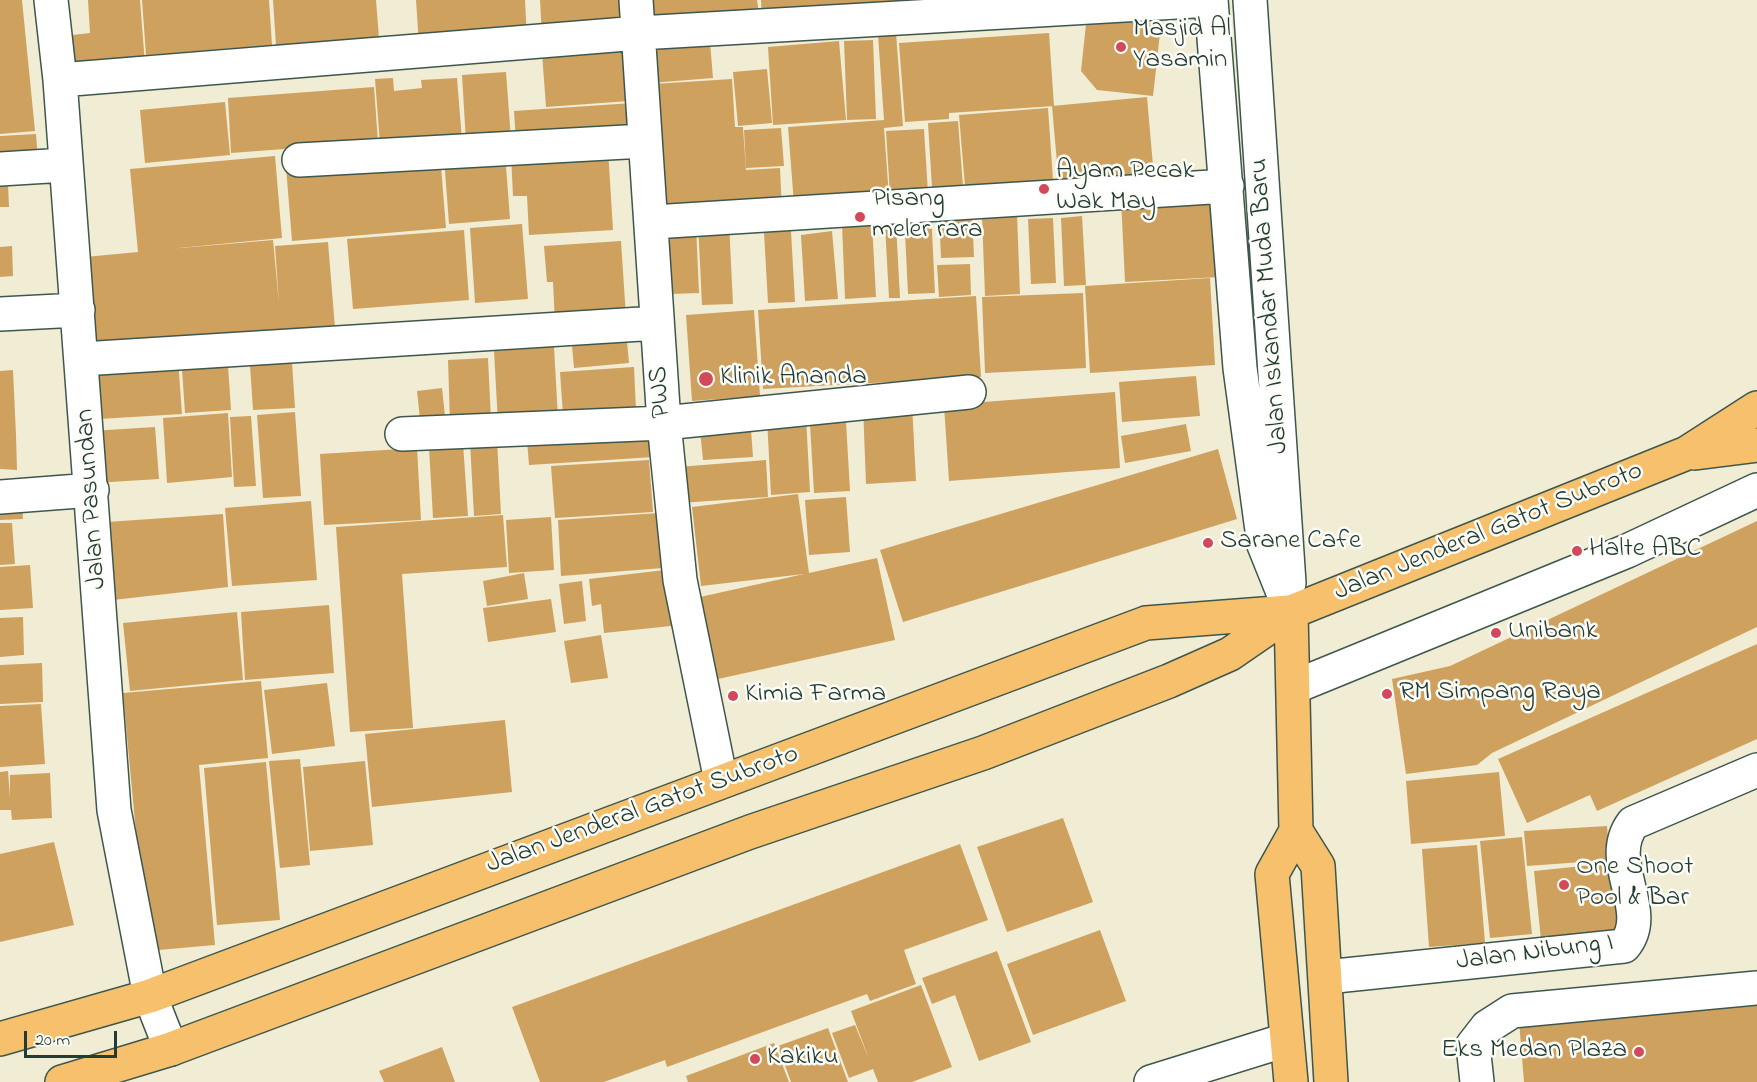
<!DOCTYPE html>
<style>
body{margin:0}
#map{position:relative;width:1757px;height:1082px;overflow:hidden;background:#f1ecd4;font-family:"Indie Flower",sans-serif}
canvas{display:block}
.scale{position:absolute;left:24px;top:1031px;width:93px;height:27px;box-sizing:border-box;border:3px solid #1f3d34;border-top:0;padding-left:8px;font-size:18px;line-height:21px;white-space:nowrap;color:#1f3d34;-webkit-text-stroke:4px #fdfcf7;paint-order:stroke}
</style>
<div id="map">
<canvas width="1757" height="1082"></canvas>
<div class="scale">20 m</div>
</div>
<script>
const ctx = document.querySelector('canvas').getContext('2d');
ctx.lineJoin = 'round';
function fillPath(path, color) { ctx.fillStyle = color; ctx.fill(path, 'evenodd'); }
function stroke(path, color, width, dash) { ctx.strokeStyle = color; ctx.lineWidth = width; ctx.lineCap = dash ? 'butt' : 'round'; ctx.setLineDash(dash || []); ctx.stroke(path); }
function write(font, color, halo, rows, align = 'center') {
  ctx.font = font + ' "Indie Flower",sans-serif'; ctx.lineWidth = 5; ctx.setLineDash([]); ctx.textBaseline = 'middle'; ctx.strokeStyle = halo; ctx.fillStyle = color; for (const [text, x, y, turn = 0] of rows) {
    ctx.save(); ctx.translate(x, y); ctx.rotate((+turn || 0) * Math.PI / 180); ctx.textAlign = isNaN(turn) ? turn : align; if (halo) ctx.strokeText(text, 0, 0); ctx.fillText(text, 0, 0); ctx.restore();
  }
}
fillPath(new Path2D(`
 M 0,0 L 22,0 L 35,131 L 0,134 Z
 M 88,0 L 140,0 L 145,64 L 74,69 L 72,35 L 90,33 Z
 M 142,0 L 269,0 L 272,45 L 146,55 Z
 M 273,0 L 376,0 L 379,38 L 276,46 Z
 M 416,0 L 525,0 L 527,38 L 419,45 Z
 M 540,0 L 619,0 L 621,31 L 542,37 Z
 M 648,0 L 757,0 L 760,19 L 652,29 Z
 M 761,0 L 1073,0 L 762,19 Z
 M 1087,15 L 1161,24 L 1153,96 L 1097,90 L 1081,71 Z
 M 896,33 L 903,126 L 884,128 L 889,197 L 794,204 L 788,127 L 884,120 L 878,35 Z
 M 1049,33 L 1054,106 L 949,113 L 949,119 L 905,122 L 899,43 Z
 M 873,40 L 876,119 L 847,120 L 844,41 Z
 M 839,41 L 846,120 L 773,125 L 768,47 Z
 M 710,42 L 713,78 L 651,83 L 647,48 Z
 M 626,47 L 629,101 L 546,107 L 542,53 Z
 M 767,69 L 772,123 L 738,126 L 733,72 Z
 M 506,72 L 511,139 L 466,142 L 462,75 Z
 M 393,78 L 394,91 L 422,88 L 421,80 L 457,78 L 462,140 L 380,144 L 375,79 Z
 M 732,79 L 735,127 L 743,127 L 746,170 L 780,168 L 782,211 L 661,218 L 653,84 Z
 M 374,87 L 378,142 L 231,153 L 228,98 Z
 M 1147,97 L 1154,177 L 1059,186 L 1052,106 Z
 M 225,102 L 230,155 L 145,163 L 140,110 Z
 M 633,103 L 634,135 L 516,143 L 514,111 Z
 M 1048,108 L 1053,180 L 965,186 L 959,115 Z
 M 958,121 L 963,186 L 932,188 L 928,123 Z
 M 781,128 L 784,166 L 746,168 L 744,130 Z
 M 924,129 L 928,193 L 890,195 L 886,131 Z
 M 36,134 L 38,160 L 0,162 L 0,136 Z
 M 608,149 L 613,230 L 529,235 L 527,196 L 513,196 L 511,155 Z
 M 505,153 L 510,219 L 449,224 L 444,158 Z
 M 440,154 L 446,228 L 292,241 L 286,167 Z
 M 275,156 L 282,238 L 169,249 L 273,240 L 279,304 L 275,246 L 328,242 L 335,328 L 94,354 L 85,257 L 138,252 L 130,169 Z
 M 0,184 L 8,184 L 9,207 L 0,207 Z
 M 1216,195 L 1220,277 L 1125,282 L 1121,199 Z
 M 931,211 L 935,293 L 908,294 L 904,212 Z
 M 972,212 L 974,257 L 941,258 L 939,214 Z
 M 1017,214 L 1020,294 L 985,296 L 982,216 Z
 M 1082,216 L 1086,285 L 1064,286 L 1061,218 Z
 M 1053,218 L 1056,283 L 1031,284 L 1028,219 Z
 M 729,222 L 733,304 L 702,305 L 698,223 Z
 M 872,223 L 876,297 L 845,299 L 842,224 Z
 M 522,224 L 528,299 L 475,303 L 470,228 Z
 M 896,224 L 900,298 L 889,298 L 885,225 Z
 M 696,226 L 699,293 L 670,294 L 666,227 Z
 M 464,230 L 469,300 L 353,309 L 347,239 Z
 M 791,231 L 795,302 L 768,303 L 764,232 Z
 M 832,231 L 838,299 L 805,301 L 801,235 Z
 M 621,241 L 626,317 L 555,322 L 553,282 L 547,282 L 544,246 Z
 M 12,246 L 13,276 L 0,277 L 0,247 Z
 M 970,264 L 971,295 L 939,297 L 937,265 Z
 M 1210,278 L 1215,365 L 1090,373 L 1085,286 Z
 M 1083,293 L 1086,368 L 985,373 L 982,297 Z
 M 976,296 L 981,377 L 763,389 L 758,310 Z
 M 754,310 L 760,396 L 692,401 L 686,315 Z
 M 627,341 L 629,363 L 574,368 L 572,346 Z
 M 554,347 L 558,418 L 498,423 L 494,351 Z
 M 227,351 L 231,410 L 185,413 L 181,355 Z
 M 488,358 L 491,420 L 450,422 L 448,360 Z
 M 178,359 L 182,414 L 99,419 L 95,365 Z
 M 292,362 L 295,408 L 253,410 L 250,365 Z
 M 634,367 L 636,410 L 563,415 L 560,372 Z
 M 13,370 L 16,435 L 17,470 L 0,469 L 0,371 Z
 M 1196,376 L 1200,416 L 1122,422 L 1119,382 Z
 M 442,388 L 445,416 L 420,419 L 417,391 Z
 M 1115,392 L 1120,468 L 949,481 L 944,405 Z
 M 912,404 L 916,481 L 866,484 L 863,406 Z
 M 295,412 L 301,496 L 263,498 L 257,415 Z
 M 228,413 L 232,477 L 167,483 L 163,418 Z
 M 251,416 L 256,486 L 234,487 L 230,417 Z
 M 750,416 L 753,457 L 703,460 L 699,420 Z
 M 806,417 L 810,492 L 771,495 L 767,419 Z
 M 846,422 L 850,491 L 814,493 L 810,424 Z
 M 1186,424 L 1191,451 L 1125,463 L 1121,436 Z
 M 155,427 L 159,479 L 94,483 L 91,431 Z
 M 652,431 L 654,457 L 529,465 L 527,440 Z
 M 497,440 L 501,514 L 474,516 L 470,442 Z
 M 463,443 L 468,516 L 433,518 L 429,447 Z
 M 417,448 L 421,520 L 324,525 L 320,454 Z
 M 1218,449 L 1237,519 L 903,622 L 880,550 Z
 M 649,460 L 653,512 L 555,518 L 551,466 Z
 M 766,460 L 768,497 L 680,503 L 678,467 Z
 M 798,494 L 809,573 L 877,558 L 895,640 L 718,679 L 700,597 L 804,574 L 701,586 L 692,507 Z
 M 846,497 L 850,552 L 809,555 L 805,500 Z
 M 22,499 L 23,519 L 0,520 L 0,503 Z
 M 311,501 L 317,580 L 232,586 L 225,508 Z
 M 659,513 L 663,568 L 561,576 L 558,520 Z
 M 223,514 L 228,587 L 113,600 L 107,522 Z
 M 503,515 L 507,567 L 402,574 L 413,728 L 350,732 L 336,527 Z
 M 551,517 L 554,570 L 509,573 L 506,520 Z
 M 1757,521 L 1757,627 L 1492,753 L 1477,765 L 1406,774 L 1392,679 L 1450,666 Z
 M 0,523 L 12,523 L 15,564 L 0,565 Z
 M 30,565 L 33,608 L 0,610 L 0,567 Z
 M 673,569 L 680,625 L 604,633 L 601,604 L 592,606 L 589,579 Z
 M 524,573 L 528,599 L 487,606 L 483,581 Z
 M 582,581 L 586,621 L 564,624 L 559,584 Z
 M 551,599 L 556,632 L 488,642 L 483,608 Z
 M 329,605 L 334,673 L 245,680 L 241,612 Z
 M 237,612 L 243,680 L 130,691 L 123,623 Z
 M 23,617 L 24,655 L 0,657 L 0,618 Z
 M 601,635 L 608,678 L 571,683 L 564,641 Z
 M 1757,644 L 1757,739 L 1597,811 L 1590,795 L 1527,823 L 1498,759 Z
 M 42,663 L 43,702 L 0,704 L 0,665 Z
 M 261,681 L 268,758 L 199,765 L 215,945 L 147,951 L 123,693 Z
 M 327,683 L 335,746 L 272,754 L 264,690 Z
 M 41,704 L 45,764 L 0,767 L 0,706 Z
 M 505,720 L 512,792 L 372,807 L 365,734 Z
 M 300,759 L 310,865 L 280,868 L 269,761 Z
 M 365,761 L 373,845 L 310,851 L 303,767 Z
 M 266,762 L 280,920 L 217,925 L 204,768 Z
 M 8,771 L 10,797 L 10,775 L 50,773 L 52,818 L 12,820 L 11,810 L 0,810 L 0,772 Z
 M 1499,772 L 1505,836 L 1411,844 L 1406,781 Z
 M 1063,818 L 1093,902 L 1007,932 L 977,847 Z
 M 1607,826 L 1610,860 L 1527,866 L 1524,831 Z
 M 1522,837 L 1532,934 L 1490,938 L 1480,841 Z
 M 54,842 L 74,925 L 0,942 L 0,854 Z
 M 960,844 L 988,920 L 904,950 L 916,984 L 870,1001 L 867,994 L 667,1067 L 665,1060 L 604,1082 L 540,1082 L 512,1007 Z
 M 1477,845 L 1485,943 L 1429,947 L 1422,849 Z
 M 1622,862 L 1629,932 L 1541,940 L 1534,871 Z
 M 1100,930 L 1126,1001 L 1033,1035 L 1007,964 Z
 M 997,951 L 1031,1042 L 979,1061 L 955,995 L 932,1004 L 922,978 Z
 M 921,985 L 952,1067 L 912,1082 L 878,1082 L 873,1069 L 849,1078 L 832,1033 L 855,1025 L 869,1059 L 851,1011 Z
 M 1757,1002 L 1757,1082 L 1524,1082 L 1519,1021 Z
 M 828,1028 L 848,1082 L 791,1082 L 778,1046 Z
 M 774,1043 L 789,1082 L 688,1082 L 686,1076 Z
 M 442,1047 L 455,1082 L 384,1082 L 379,1071 Z`), '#cfa15f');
const minor = new Path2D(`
 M 51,0 L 60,80 L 114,810 L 150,996 L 171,1049
 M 636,0 L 664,423 L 680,580 L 721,781
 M 1211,0 L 1240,368 L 1264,545 L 1291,612
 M 1250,0 L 1289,583
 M 60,80 L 639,33 L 1211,0
 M 299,160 L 644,141
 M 0,169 L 65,165
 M 653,222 L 1227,186
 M 0,314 L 78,310
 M 82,359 L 657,323
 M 402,434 L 664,423 L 969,392
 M 0,497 L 92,490
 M 1294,687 L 1627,551 L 1757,490
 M 1326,977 L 1624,946 C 1654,911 1603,862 1633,823 L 1757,770
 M 1151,1082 L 1286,1040
 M 1477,1082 L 1473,1045 L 1487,1027 L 1512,1011 L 1757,988`);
const major = new Path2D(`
 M 1695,453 L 1757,445
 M 1296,831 L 1318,866 L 1331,1082
 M 0,1039 L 150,996 L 1146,623 L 1289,612
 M 62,1082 L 171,1049 L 750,832 L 983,753 L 1169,681 L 1230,654 L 1291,612 L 1687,453 L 1757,408
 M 1291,1082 L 1272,874 L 1296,831 L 1291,612`);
stroke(minor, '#3e574c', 36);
stroke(major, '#3e574c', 36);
stroke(minor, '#fff', 33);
stroke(major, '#f7c06c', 33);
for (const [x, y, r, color] of [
 [1121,47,6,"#d1495b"],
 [1044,189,6,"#d1495b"],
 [860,217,6,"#d1495b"],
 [706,379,8,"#d1495b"],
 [1208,543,6,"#d1495b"],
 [1577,551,6,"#d1495b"],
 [1496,633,6,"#d1495b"],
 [1387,694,6,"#d1495b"],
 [733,696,6,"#d1495b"],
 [1564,885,6,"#d1495b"],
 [1639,1052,6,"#d1495b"],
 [755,1059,6,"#d1495b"]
]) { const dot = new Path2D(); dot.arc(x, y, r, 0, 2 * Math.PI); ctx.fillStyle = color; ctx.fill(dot); stroke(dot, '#fdfcf7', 2); }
write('27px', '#1f3d34', '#fdfcf7', [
 ["Masjid Al",1133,31],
 ["Yasamin",1133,62],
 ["Ayam Pecak",1056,173],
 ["Wak May",1056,204],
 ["Pisang",872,201],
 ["meler rara",872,232],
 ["Klinik Ananda",720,379],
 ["Sarane Cafe",1220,543],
 ["Halte ABC",1589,551],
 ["Unibank",1508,633],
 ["RM Simpang Raya",1399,694],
 ["Kimia Farma",745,696],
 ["One Shoot",1576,869],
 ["Pool & Bar",1576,900],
 ["Eks Medan Plaza",1627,1052,"right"],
 ["Kakiku",767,1059]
], 'left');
write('27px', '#1f3d34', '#fdfcf7', [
 ["Jalan Iskandar Muda Baru",1271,306,-94],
 ["PWS",662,392,-94],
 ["Jalan Pasundan",93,499,-94],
 ["Jalan Jenderal Gatot Subroto",1489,533,-22],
 ["Jalan Jenderal Gatot Subroto",643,811,-20],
 ["Jalan Nibung I",1535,954,-7]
]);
</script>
